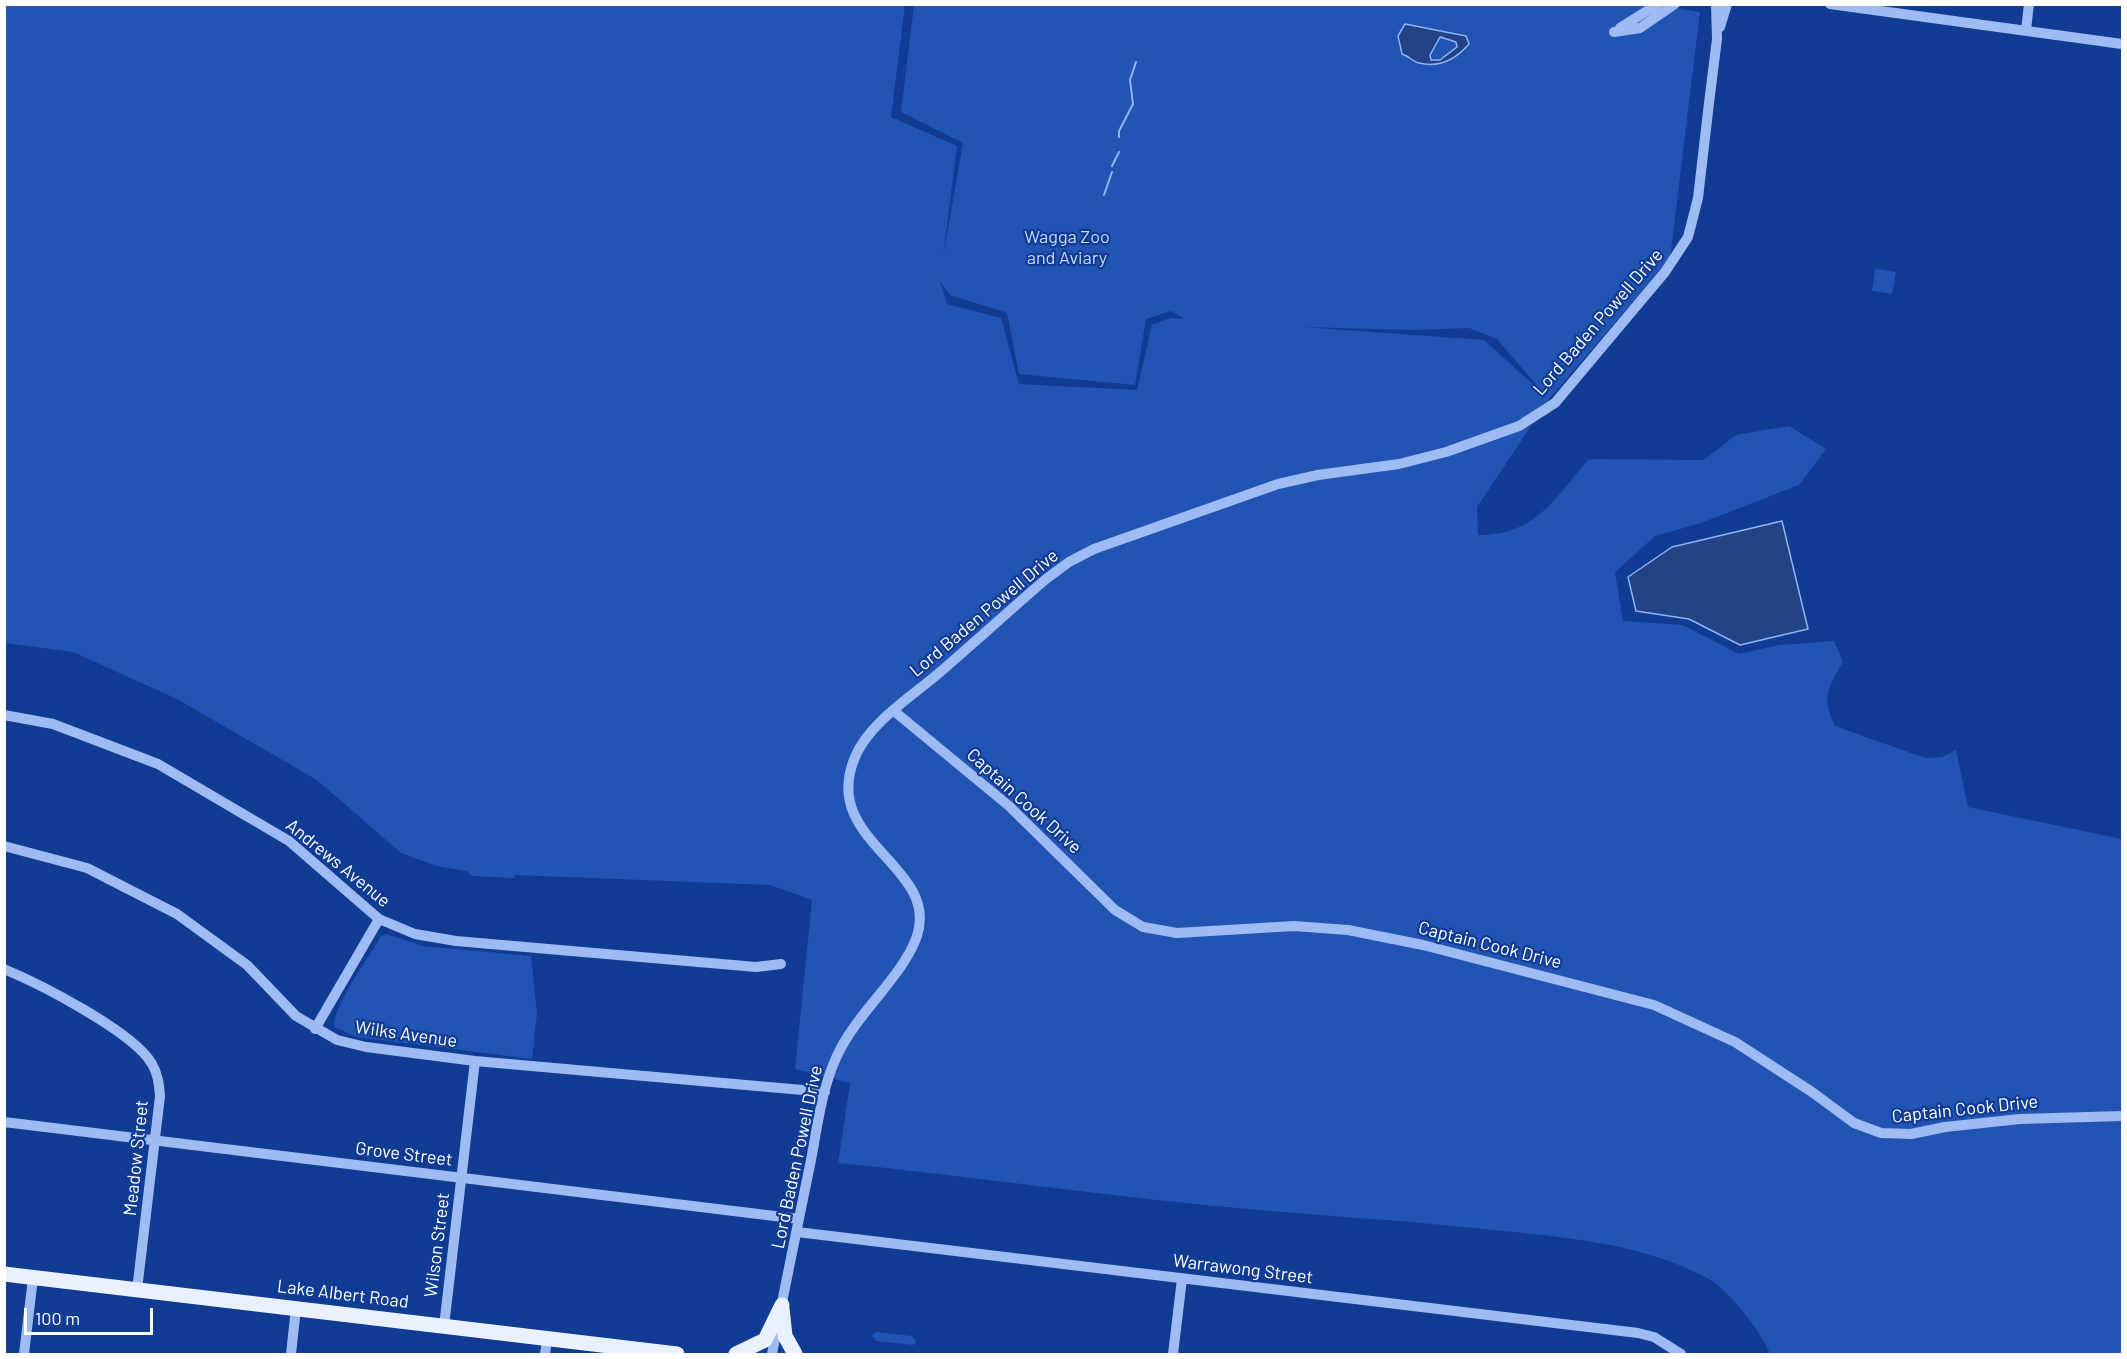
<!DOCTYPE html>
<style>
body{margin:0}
#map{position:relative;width:2127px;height:1359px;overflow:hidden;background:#103c94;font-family:Barlow,sans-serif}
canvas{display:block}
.frame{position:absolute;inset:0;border:6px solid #fff;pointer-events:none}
.scale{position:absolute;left:24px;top:1308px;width:129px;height:27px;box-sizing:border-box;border:3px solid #fff;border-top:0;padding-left:8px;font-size:18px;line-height:21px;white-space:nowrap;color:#fff;-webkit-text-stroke:4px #103c94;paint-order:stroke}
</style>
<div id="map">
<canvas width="2127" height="1359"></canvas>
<div class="frame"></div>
<div class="scale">100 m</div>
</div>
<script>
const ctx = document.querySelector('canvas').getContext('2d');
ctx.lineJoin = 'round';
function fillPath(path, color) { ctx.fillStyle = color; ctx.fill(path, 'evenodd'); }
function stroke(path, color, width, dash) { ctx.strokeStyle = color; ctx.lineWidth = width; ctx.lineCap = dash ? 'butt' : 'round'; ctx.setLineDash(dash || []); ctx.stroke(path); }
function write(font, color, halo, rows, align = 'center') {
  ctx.font = font + ' Barlow,sans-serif'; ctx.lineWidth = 4.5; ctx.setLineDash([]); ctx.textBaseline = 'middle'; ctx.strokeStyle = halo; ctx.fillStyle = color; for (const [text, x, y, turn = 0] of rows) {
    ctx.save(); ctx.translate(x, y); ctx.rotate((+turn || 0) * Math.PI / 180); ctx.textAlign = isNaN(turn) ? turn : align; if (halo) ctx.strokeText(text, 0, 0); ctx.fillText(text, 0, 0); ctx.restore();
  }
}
fillPath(new Path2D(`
 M 1647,4 L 1700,12 L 1670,259 L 1549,399 L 1477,507 L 1478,535 C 1535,536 1555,498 1589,459 L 1704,460 L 1736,435 L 1789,426 L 1826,449 L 1799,485 L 1701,523 L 1655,536 L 1615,572 L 1623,621 L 1683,625 L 1739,654 L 1779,645 L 1834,641 L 1843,662 C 1828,688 1821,698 1835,726 L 1925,758 L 1942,757 L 1956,750 L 1968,807 L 2122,839 L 2122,1354 L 1770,1354 C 1764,1335 1727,1289 1709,1279 C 1647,1245 1573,1238 1504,1231 C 1405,1220 1304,1215 1205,1205 C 1082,1193 961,1175 838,1163 L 850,1083 L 795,1069 L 812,900 L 770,885 L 515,875 L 514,878 L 472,876 L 467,871 L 437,866 L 401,853 L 317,780 L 177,699 L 73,652 L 5,643 L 5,5 L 905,5 L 891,117 L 957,146 L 943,257 L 963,143 L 901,112 L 914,5 ZM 940,281 L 950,295 L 1007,313 L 1019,374 L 1135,385 L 1146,319 L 1171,311 L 1184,319 L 1170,318 L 1152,325 L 1137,390 L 1019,384 L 1001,318 L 947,304 ZM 1303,327 L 1413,330 L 1469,328 L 1497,339 L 1546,396 L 1484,340 Z
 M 1875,269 L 1896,272 L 1892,294 L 1872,291 Z
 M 387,934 L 423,946 L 531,956 L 537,1014 L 532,1059 L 357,1037 L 334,1027 C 332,1007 370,956 381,936 Z
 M 876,1332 L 912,1336 L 916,1342 L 913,1345 L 876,1341 L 872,1336 Z`), '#2254b4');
const water = new Path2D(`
 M 1405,24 L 1466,36 L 1469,44 C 1456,59 1439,68 1419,63 C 1413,62 1409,56 1402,54 L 1398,36 ZM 1440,37 L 1456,42 L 1457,47 L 1440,60 L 1431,60 L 1430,55 Z
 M 1782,521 L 1808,629 L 1740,645 L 1689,619 L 1636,611 L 1628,577 L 1672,547 Z`);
fillPath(water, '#234386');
stroke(water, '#8fb4f7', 1.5);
stroke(new Path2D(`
 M 1119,137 L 1119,131 L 1133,104 L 1130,80 L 1136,62
 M 1112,166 L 1119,152
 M 1104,195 L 1112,172`), '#8fb4f7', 2);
stroke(new Path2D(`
 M 1830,4 L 2122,44
 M 1720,27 L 1727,4
 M 1620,28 L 1658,4
 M 2026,30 L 2029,4
 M 1614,32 L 1640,28 L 1675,4
 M 894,711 L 1009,806 L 1115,910 L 1143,927 L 1177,933 L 1294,926 L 1348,930 L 1423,945 L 1654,1005 L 1735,1042 L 1812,1092 L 1854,1123 L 1881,1133 L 1911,1134 L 1945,1127 L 2020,1119 L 2122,1116
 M 4,715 L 53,724 L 158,764 L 289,841 L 379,919 L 415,934 L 456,941 L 756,967 L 781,964
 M 4,846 L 87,868 L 177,914 L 247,965 L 296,1016 L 337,1040 L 366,1047 L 475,1061 L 825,1092
 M 4,969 C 40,984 134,1032 152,1064 C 158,1074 159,1084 160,1096 L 137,1290
 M 315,1029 L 379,919
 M 4,1122 L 799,1219
 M 797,1232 L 1638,1333 L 1654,1337 L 1681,1354
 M 444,1326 L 475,1061
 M 24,1354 L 33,1278
 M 291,1354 L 296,1308
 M 545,1354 L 547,1339
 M 772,1354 C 784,1291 797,1228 810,1165 C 817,1130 821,1091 836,1058 C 855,1014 903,977 917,936 C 940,865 819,842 855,757 C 870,722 911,697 939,673 C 975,642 1010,610 1046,579 L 1069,562 L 1094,549 L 1278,484 L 1318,475 L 1399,464 L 1446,452 L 1519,426 L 1555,403 L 1665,272 L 1688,237 L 1698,198 L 1709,103 L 1717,39 L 1716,4
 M 1173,1354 L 1182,1279`), '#9ebbf4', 10);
stroke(new Path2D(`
 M 4,1274 L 677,1354
 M 782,1308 L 785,1336 L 795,1354
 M 736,1354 L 765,1340 L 782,1305`), '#eaf0ff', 15);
write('18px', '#c6d9fe', '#103c94', [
 ["Wagga Zoo",1067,237],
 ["and Aviary",1067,258]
]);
write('18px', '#fff', '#103c94', [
 ["Lord Baden Powell Drive",1598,322,-49],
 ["Lord Baden Powell Drive",984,613,-40],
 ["Captain Cook Drive",1024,801,42],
 ["Andrews Avenue",338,863,39],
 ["Captain Cook Drive",1490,945,14],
 ["Wilks Avenue",406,1034,8],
 ["Captain Cook Drive",1965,1109,-6],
 ["Grove Street",404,1154,7],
 ["Lord Baden Powell Drive",797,1157,-78],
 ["Meadow Street",136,1158,-84],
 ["Wilson Street",437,1245,-83],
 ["Warrawong Street",1243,1269,7],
 ["Lake Albert Road",343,1294,7]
]);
</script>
